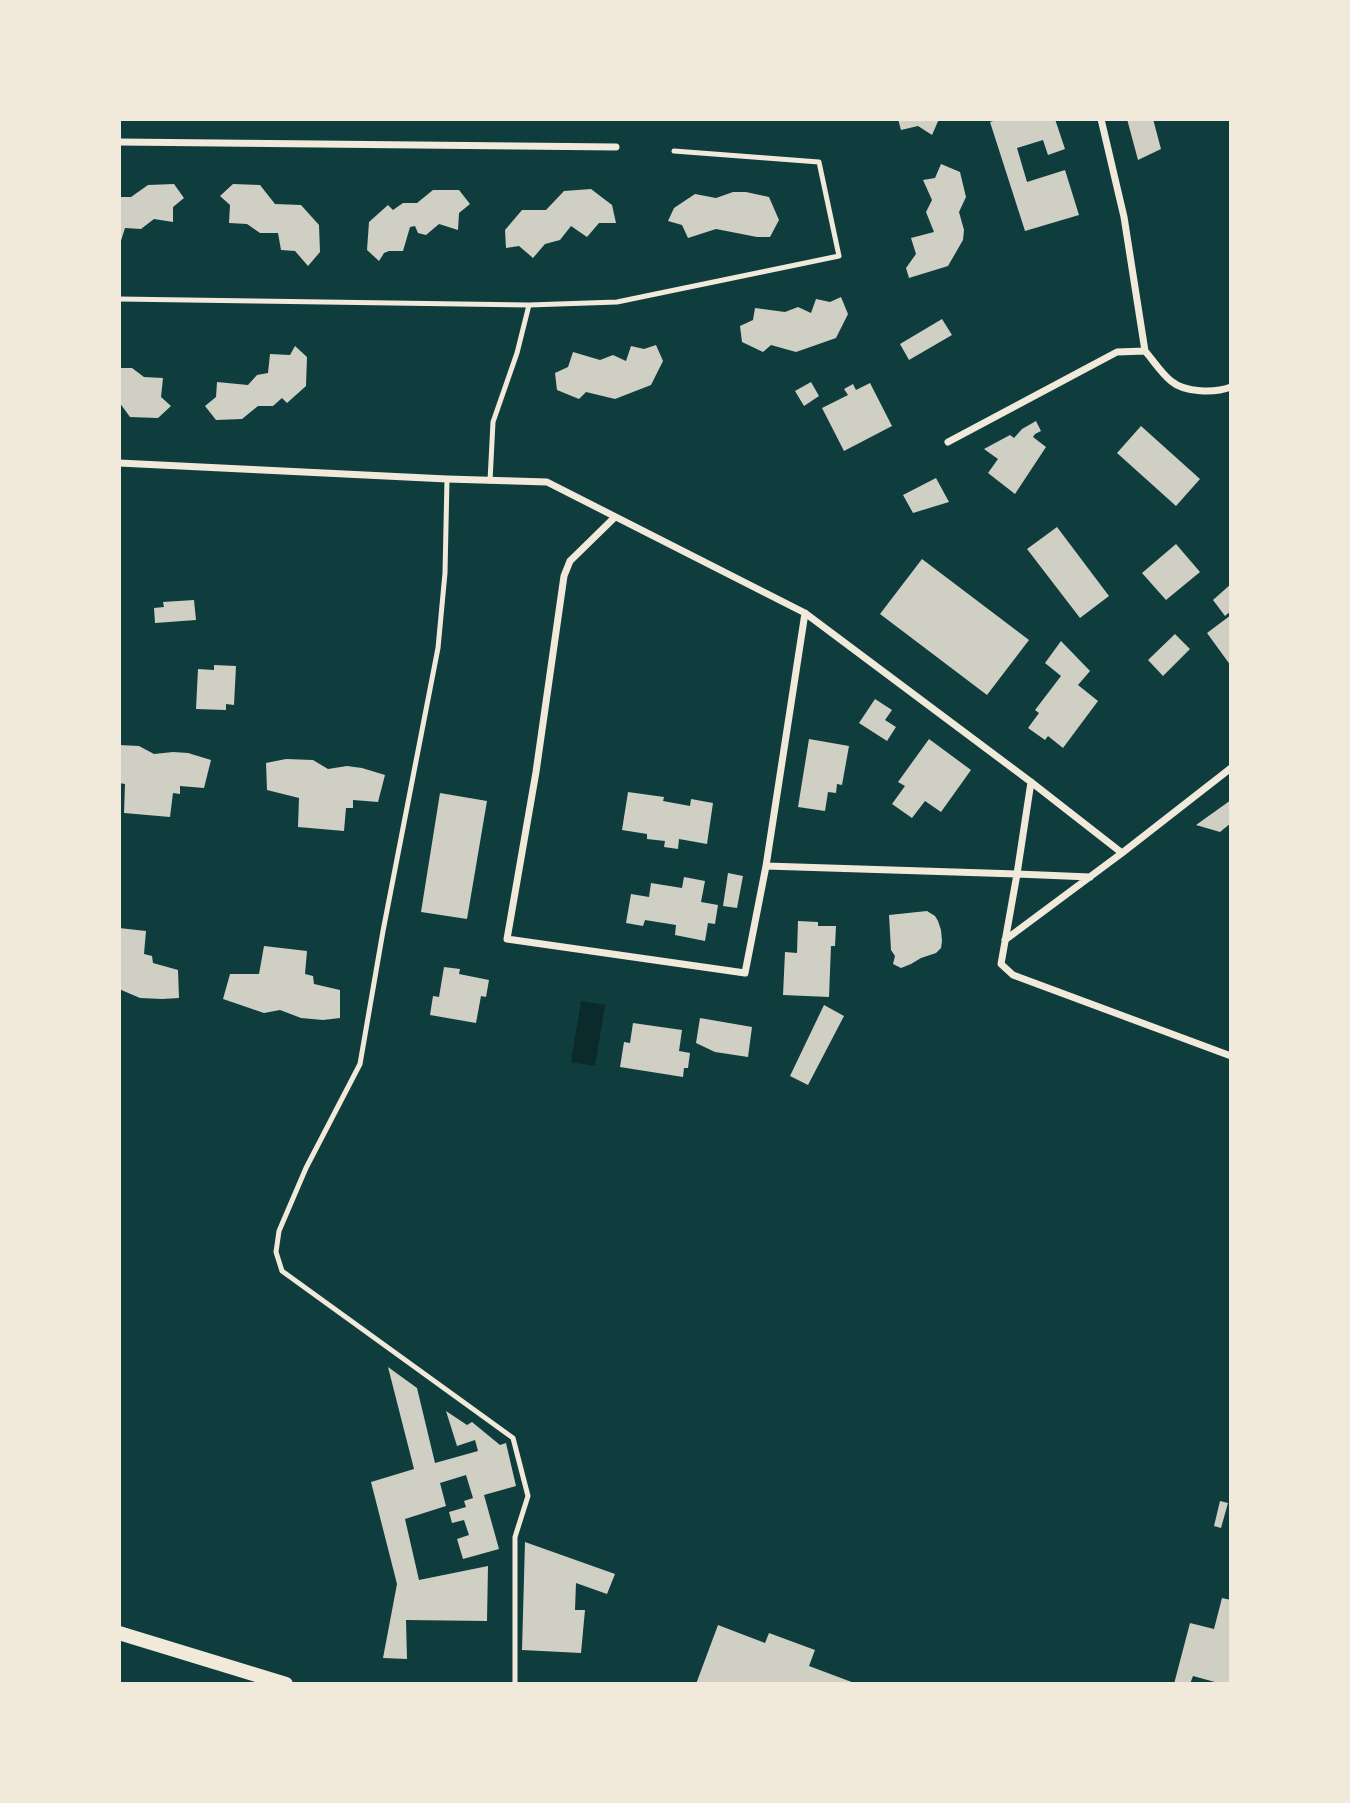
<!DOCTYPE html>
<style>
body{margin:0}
#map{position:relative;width:1350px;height:1803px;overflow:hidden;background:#0f3d3e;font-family:Karla,sans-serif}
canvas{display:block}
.frame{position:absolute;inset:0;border:121px solid #f1e9da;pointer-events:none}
</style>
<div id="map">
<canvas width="1350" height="1803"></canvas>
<div class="frame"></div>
</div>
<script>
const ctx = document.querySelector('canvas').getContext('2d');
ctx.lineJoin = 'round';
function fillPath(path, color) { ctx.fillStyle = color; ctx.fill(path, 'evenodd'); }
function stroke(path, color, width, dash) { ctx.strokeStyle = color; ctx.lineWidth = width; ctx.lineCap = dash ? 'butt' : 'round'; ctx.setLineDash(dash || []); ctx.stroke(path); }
fillPath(new Path2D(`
 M 581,1001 L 605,1005 L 595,1066 L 571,1062 Z`), '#0a2a2b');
fillPath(new Path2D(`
 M 898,119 L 939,119 L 932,135 L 918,126 L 901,130 Z
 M 1000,119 L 1055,119 L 1065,149 L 1048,155 L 1043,140 L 1017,148 L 1027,182 L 1065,170 L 1079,215 L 1025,231 L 990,122 Z
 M 1127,119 L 1153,119 L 1161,149 L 1138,160 Z
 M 941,164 L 960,172 L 966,197 L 959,212 L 964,230 L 963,240 L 948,266 L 909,278 L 906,268 L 916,254 L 911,238 L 934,232 L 926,212 L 932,200 L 923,180 L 935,178 Z
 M 174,184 L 184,198 L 173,207 L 173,222 L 154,219 L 141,229 L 125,228 L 119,247 L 119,197 L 131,197 L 148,185 Z
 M 233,184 L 260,185 L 275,204 L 301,205 L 319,225 L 320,252 L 308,266 L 295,251 L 281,250 L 278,233 L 260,233 L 247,224 L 229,223 L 230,205 L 220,196 Z
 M 591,189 L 612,205 L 616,223 L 599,223 L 587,237 L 571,226 L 560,240 L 545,244 L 533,258 L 519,246 L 506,248 L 505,230 L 522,210 L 546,210 L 564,191 Z
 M 433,190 L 459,190 L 470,204 L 459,213 L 458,230 L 439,224 L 426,235 L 418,233 L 415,226 L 410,227 L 403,251 L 389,251 L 384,253 L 379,261 L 367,250 L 369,222 L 388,205 L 393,210 L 403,203 L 417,203 Z
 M 733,192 L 746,192 L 769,197 L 779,220 L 770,237 L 757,237 L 716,229 L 688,238 L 682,225 L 668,221 L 674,208 L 695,194 L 716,198 Z
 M 841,297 L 848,314 L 836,338 L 796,352 L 771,345 L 763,352 L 742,342 L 740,326 L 753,320 L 755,308 L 785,312 L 798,307 L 811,313 L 816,299 L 830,302 Z
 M 942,319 L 952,335 L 909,360 L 900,344 Z
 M 656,345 L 663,361 L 651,385 L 615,399 L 586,392 L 579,399 L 557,390 L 555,373 L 568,367 L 573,352 L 600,360 L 613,355 L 626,361 L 631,346 L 644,349 Z
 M 295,346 L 307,357 L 306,386 L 287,403 L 282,398 L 273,406 L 258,406 L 242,419 L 216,420 L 205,406 L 216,397 L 217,382 L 248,385 L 257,375 L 268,373 L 270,354 L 290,355 Z
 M 119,368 L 132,368 L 144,377 L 163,378 L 161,397 L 171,406 L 158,418 L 130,417 L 119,402 Z
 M 811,382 L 819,396 L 804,406 L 795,391 Z
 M 870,383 L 892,426 L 844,451 L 822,408 L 848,395 L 844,389 L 853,384 L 856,390 Z
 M 1036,421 L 1041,431 L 1035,434 L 1033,437 L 1046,447 L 1015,494 L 988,473 L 998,459 L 984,449 L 1010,435 L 1014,438 L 1022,429 Z
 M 1141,426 L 1200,479 L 1176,506 L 1117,453 Z
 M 936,478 L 949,502 L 913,513 L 903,495 Z
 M 1057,527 L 1109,596 L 1080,618 L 1027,549 Z
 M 1176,544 L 1200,572 L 1166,600 L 1142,573 Z
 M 922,559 L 1029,640 L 987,695 L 880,614 Z
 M 1231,584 L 1231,611 L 1225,616 L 1213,600 Z
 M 194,600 L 196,620 L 155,623 L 154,608 L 164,607 L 163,602 Z
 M 1231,615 L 1231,666 L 1207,633 Z
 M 1175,634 L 1190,649 L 1163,676 L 1148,660 Z
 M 1061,641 L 1090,671 L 1078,685 L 1098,701 L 1063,748 L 1048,736 L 1045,740 L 1028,728 L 1039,713 L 1035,710 L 1061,676 L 1045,663 Z
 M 214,665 L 236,666 L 234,705 L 226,704 L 226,710 L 196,709 L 198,669 L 214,670 Z
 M 875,699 L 892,710 L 885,720 L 896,727 L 887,741 L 859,723 Z
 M 809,739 L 849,746 L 842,785 L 837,784 L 836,793 L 828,792 L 825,811 L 798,807 Z
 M 929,739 L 971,770 L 941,812 L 925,801 L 912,818 L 892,804 L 905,786 L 898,782 Z
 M 119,745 L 139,746 L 154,754 L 173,752 L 188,753 L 211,760 L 204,788 L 180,786 L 180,794 L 173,793 L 170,817 L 124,813 L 125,784 L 119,783 Z
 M 286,759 L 313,760 L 328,769 L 347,766 L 362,768 L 385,775 L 378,802 L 353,800 L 353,808 L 346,808 L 344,831 L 298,827 L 299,798 L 267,790 L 266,763 Z
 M 628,792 L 664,797 L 663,801 L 690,806 L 691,799 L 713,803 L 707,844 L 679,839 L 678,849 L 664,847 L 665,841 L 647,839 L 647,834 L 622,830 Z
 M 440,793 L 487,801 L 467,919 L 421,912 Z
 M 1231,800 L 1231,823 L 1220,832 L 1196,825 Z
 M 728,873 L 743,876 L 737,908 L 723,906 Z
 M 684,877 L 705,881 L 701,902 L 718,905 L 715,924 L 708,923 L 705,941 L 675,935 L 676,925 L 645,920 L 643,926 L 626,923 L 631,894 L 649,897 L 651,883 L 682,888 Z
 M 927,911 L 935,916 L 938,921 L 941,930 L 942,941 L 941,948 L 936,953 L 921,958 L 911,964 L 901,968 L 893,964 L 895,956 L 891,950 L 889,915 Z
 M 798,921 L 818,922 L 818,926 L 836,926 L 835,946 L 831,946 L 829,997 L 783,995 L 785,952 L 797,953 Z
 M 119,928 L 146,931 L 144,954 L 152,956 L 153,963 L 178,970 L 179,998 L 162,999 L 140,998 L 119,989 Z
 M 264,946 L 307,951 L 305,974 L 313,976 L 314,984 L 340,990 L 340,1018 L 323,1020 L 301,1018 L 280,1010 L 264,1013 L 223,999 L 230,974 L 259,974 Z
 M 444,967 L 460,969 L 459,974 L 489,980 L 486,997 L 481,996 L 476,1023 L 430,1015 L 433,996 L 439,997 Z
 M 824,1005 L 844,1016 L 808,1085 L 790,1076 Z
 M 700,1018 L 752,1027 L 748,1057 L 715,1052 L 696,1043 Z
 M 633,1023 L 682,1030 L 679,1051 L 690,1053 L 688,1068 L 684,1068 L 683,1077 L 620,1067 L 624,1042 L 630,1043 Z
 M 388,1367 L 417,1388 L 435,1463 L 478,1451 L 475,1440 L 457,1446 L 446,1411 L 467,1425 L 472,1422 L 500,1445 L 506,1443 L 516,1486 L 484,1495 L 499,1549 L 463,1559 L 457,1539 L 469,1535 L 464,1520 L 452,1523 L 449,1512 L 466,1507 L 464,1501 L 473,1498 L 466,1475 L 440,1483 L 446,1506 L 405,1519 L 419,1580 L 488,1566 L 487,1621 L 406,1620 L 407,1659 L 383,1658 L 397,1584 L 371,1482 L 414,1469 Z
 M 1220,1501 L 1228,1503 L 1221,1528 L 1214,1526 Z
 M 525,1542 L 615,1574 L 607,1594 L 576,1583 L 575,1610 L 585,1610 L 581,1653 L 522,1650 Z
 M 1222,1598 L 1231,1600 L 1231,1684 L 1222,1684 L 1193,1676 L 1190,1684 L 1174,1684 L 1190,1623 L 1214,1629 Z
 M 718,1625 L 765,1643 L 769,1633 L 815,1650 L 809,1666 L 857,1684 L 696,1684 Z`), '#cfcfc3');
stroke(new Path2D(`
 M 119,299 L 529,305 L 617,302 L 839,256 L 819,162 L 674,151
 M 447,479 L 445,573 L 438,648 L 383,931 L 360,1064 L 306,1168 L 279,1231 L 276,1252 L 282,1271 L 513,1438 L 528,1496 L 515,1537 L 515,1684
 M 490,481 L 493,422 L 517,353 L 529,305`), '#f1e9da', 5);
stroke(new Path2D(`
 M 1101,119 L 1124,217 L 1145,351
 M 119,142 L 616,147
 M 948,442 L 1117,352 L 1145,351 C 1153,360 1161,373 1171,381 C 1185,393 1215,393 1231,387
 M 119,463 L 447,479 L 547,482 L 805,613 L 1031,782 L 1122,853 L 1231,768
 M 614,518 L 570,561 L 564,576 L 536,772 L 507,939 L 745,973 L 766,866 L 1017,874 L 1001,964 L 1013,975 L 1231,1056
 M 1031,782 L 1017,874 L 1090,877
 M 766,866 L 805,613
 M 1005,940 L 1122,853`), '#f1e9da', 7);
stroke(new Path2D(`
 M 119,1633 L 286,1684`), '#f1e9da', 14);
</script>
